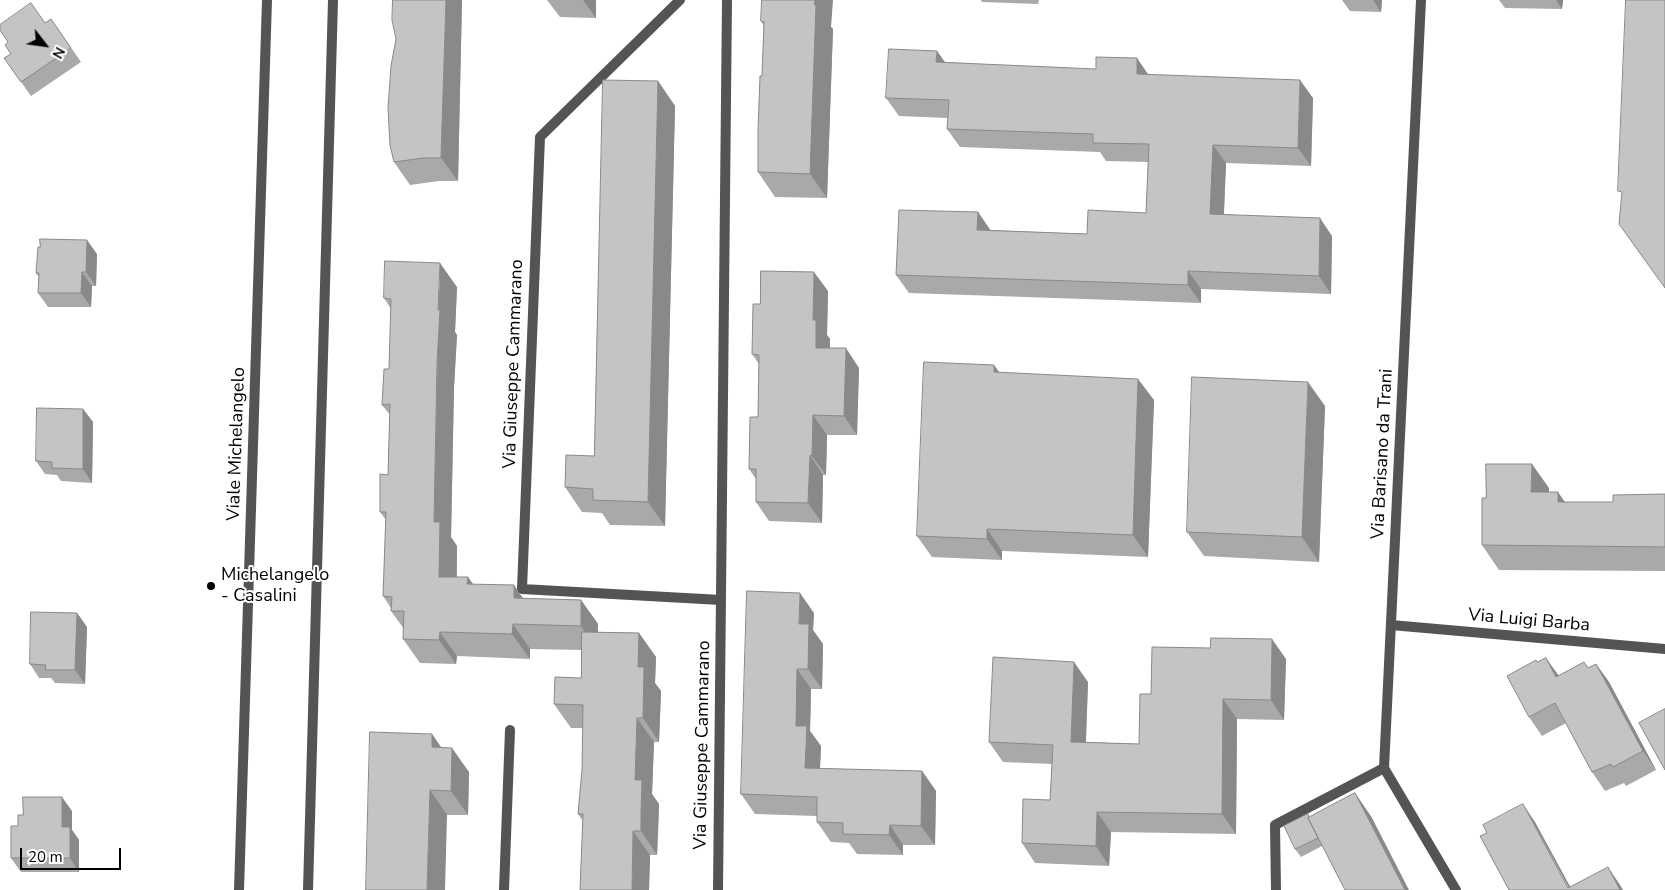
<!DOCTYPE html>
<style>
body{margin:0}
#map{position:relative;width:1665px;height:890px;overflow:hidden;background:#fff;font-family:"Nunito Sans",sans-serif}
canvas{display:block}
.north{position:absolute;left:20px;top:20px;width:50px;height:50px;-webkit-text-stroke:4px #fff;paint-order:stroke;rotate:120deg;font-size:14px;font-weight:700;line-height:20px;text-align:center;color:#000}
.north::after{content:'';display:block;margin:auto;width:18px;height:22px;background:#000;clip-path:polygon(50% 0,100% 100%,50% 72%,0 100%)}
.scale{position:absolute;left:20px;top:848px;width:101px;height:22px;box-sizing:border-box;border:2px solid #000;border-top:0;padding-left:6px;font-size:15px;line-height:18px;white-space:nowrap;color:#000;-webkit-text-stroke:4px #fff;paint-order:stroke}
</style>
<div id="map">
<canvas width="1665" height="890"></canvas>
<div class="north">N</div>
<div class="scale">20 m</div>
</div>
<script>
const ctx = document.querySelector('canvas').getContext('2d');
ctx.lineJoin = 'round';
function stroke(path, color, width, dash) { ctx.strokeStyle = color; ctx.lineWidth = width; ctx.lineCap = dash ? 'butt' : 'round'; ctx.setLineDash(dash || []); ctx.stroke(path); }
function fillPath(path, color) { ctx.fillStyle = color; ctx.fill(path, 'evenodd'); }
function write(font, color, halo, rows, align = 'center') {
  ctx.font = font + ' "Nunito Sans",sans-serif'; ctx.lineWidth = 4; ctx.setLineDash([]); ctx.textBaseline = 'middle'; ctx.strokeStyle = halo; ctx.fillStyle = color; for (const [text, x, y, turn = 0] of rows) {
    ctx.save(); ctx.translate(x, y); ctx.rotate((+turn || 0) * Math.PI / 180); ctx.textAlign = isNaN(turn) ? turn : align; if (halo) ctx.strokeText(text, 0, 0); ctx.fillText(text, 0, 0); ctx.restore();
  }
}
stroke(new Path2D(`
 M 680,0 L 540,137 L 522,589 L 721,600
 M 1421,0 L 1384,768 L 1456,890
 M 1391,625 L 1665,649
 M 504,890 L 510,730
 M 718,890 L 727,0
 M 1276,890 L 1275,825 L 1384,768`), '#545454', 10);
stroke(new Path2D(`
 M 239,890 L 267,0
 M 308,890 L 333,0`), '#545454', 10);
fillPath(new Path2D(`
 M 393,0 L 462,0 L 458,181 L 439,181 L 410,185 L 394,162 L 396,39 Z
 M 547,0 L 596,0 L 596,18 L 560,17 Z
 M 981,0 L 1039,0 L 1038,4 L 982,2 Z
 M 1342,0 L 1382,0 L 1381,12 L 1350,11 Z
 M 1499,0 L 1563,0 L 1562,9 L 1505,8 Z
 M 51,19 L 81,62 L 31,96 L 4,58 L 11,54 L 45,23 Z
 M 761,21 L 831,27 L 833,29 L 827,198 L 775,197 L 758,172 L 764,26 Z
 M 945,62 L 1148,74 L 1313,98 L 1311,166 L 1226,163 L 1224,214 L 1332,236 L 1331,294 L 1201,289 L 1201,303 L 909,293 L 896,275 L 978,212 L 990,230 L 1087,234 L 1146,213 L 1148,162 L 1106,161 L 1100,152 L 960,147 L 947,129 L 948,118 L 899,116 L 886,98 Z
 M 658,81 L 675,106 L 665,526 L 610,525 L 602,513 L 582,512 L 565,487 L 594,456 Z
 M 97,254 L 96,286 L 92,286 L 91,307 L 48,307 L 38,293 L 39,277 L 36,273 Z
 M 457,287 L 455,332 L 457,335 L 454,387 L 451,537 L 457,546 L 457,577 L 472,584 L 523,599 L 581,600 L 598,624 L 598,632 L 639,633 L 656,657 L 655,683 L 661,691 L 659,742 L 654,742 L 652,794 L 659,804 L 658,837 L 657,855 L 650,855 L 649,890 L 581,890 L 583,821 L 578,814 L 582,770 L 583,728 L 571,728 L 554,704 L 581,678 L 582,650 L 530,649 L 530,659 L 457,656 L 456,664 L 420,663 L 403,639 L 404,629 L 391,611 L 391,608 L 383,596 L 386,520 L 380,512 L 388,475 L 390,415 L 382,405 L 389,369 L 391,309 L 384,298 Z
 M 828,291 L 827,335 L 830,339 L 830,348 L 859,368 L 857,435 L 827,435 L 826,475 L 823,475 L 822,523 L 769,521 L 756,502 L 756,479 L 749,469 L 758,417 L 759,364 L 752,354 L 760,304 Z
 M 994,365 L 999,372 L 1154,400 L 1148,557 L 1002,551 L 1002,560 L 932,557 L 917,536 Z
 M 1325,406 L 1319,562 L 1204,556 L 1187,532 Z
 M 83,409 L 93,422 L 92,483 L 61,481 L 57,475 L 45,474 L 36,461 Z
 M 1549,488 L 1549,492 L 1564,502 L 1613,502 L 1665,494 L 1665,571 L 1499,570 L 1482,545 L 1486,498 Z
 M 77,613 L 87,627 L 85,684 L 55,683 L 51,678 L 39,678 L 30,664 Z
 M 814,613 L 813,630 L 823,644 L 822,689 L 811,689 L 810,731 L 821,746 L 820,769 L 922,771 L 936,791 L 935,845 L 903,845 L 903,855 L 857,854 L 849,843 L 831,842 L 817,822 L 817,816 L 755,814 L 741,794 Z
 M 1546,658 L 1558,676 L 1588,668 L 1596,664 L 1609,682 L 1656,770 L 1626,786 L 1624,783 L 1605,791 L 1592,772 L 1566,723 L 1542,736 L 1529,717 L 1537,662 Z
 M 1286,659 L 1284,720 L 1237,719 L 1236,834 L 1111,832 L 1109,866 L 1035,863 L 1022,843 L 1050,800 L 1052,764 L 1003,762 L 989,742 L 1088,682 L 1086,742 L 1139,744 L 1151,694 Z
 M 432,734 L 441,747 L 469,772 L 468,815 L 447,815 L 366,890 Z
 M 1355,793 L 1372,818 L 1322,846 L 1301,857 L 1295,849 L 1310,817 Z
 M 72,811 L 72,830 L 79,840 L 79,872 L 21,872 L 11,858 Z`), '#a9a9a9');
fillPath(new Path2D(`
 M 446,0 L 462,0 L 458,181 L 441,158 Z
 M 583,0 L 596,0 L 596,18 Z
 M 815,0 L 833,0 L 831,27 L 833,29 L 827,198 L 810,174 Z
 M 1373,0 L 1382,0 L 1381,12 Z
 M 1556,0 L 1563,0 L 1562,9 Z
 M 937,51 L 950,69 L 936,62 Z
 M 1137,58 L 1150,77 L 1137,74 Z
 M 1300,80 L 1313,98 L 1311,166 L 1298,148 Z
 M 658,81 L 675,106 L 665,526 L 648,502 Z
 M 1213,145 L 1226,163 L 1223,232 L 1210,214 Z
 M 978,212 L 991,231 L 977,230 Z
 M 1320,218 L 1332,236 L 1331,294 L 1319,276 Z
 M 87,240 L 97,254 L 96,286 L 86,272 Z
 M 440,263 L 457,287 L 455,332 L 457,335 L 454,387 L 451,537 L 457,546 L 456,601 L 439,577 L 434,522 Z
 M 1188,271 L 1201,289 L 1201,303 L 1188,285 Z
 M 82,272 L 92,286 L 91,307 L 81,293 Z
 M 814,272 L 828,291 L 827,335 L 830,339 L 829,367 L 816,348 L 813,320 Z
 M 846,348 L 859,368 L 857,435 L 844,416 Z
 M 994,365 L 1009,387 L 994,372 Z
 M 1138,379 L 1154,400 L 1148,557 L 1133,535 Z
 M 1308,382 L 1325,406 L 1319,562 L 1302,537 Z
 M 83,409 L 93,422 L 92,483 L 83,469 Z
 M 813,415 L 827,435 L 826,475 L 812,456 Z
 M 810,455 L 823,475 L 822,523 L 808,503 Z
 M 1532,464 L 1549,488 L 1548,517 L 1531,492 Z
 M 1558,492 L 1575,517 L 1558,502 Z
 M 987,529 L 1002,551 L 1002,560 L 987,539 Z
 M 468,577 L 485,601 L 467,584 Z
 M 514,585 L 531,610 L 514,598 Z
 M 800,593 L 814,613 L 813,630 L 823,644 L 822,689 L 808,669 L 799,624 Z
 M 581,600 L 598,624 L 598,651 L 581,626 Z
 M 77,613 L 87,627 L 85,684 L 75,670 Z
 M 513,624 L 530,649 L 530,659 L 512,634 Z
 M 440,632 L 457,656 L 456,664 L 439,640 Z
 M 639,633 L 656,657 L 655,683 L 661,691 L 659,742 L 643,718 L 638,667 Z
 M 1272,639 L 1286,659 L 1284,720 L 1271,700 Z
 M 1546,658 L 1559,676 L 1556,677 Z
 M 1074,662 L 1088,682 L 1085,761 L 1071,742 Z
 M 1596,664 L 1609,682 L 1656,770 L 1643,751 Z
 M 797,669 L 811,689 L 810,731 L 821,746 L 819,788 L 805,768 L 796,726 Z
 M 1223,699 L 1237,719 L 1236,834 L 1222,814 Z
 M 637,718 L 654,742 L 652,794 L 659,804 L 657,855 L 641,831 L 635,780 Z
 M 432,734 L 449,759 L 432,747 Z
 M 452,748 L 469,772 L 468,815 L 451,791 Z
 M 922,771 L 936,791 L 935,845 L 921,826 Z
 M 430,790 L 447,815 L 445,890 L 427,890 Z
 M 1355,793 L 1372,818 L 1409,890 L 1405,890 Z
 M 62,797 L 72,811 L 72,830 L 79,840 L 79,872 L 70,858 L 62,827 Z
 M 1523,804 L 1535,822 L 1572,890 L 1570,890 Z
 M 1097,812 L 1111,832 L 1109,866 L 1096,846 Z
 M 890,825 L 903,845 L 903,855 L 889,835 Z
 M 633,831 L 650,855 L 649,890 L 632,890 Z
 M 1608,867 L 1620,885 L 1623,890 L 1620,890 Z`), '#898989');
const building = new Path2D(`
 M 393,0 L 446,0 L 441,158 L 423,158 L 394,162 L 390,145 L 388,108 L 391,66 L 396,39 L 392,20 Z
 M 762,0 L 815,0 L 814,5 L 816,5 L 810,174 L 758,172 L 758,130 L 760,76 L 762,76 L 764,22 L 761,21 Z
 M 1626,0 L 1665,0 L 1665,288 L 1619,224 L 1622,192 L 1618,191 Z
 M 31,3 L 45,23 L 51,19 L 71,48 L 21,82 L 4,58 L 11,54 L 5,45 L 8,42 L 0,30 L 0,25 Z
 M 889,49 L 937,51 L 936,62 L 1096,69 L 1096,57 L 1137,58 L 1137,74 L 1300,80 L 1298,148 L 1213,145 L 1210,214 L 1320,218 L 1319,276 L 1188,271 L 1188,285 L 896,275 L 899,210 L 978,212 L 977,230 L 1087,234 L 1088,210 L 1146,213 L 1149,144 L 1093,143 L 1093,134 L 947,129 L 949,100 L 886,98 Z
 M 603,80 L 658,81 L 648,502 L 593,500 L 593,489 L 565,487 L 566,455 L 594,456 Z
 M 40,239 L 87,240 L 86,272 L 82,272 L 81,293 L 38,293 L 39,273 L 36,273 L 38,247 L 40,247 Z
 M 385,261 L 440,263 L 438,310 L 440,310 L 437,363 L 434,522 L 440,522 L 439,577 L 468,577 L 467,584 L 514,585 L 514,598 L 581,600 L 581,626 L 513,624 L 512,634 L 440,632 L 439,640 L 403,639 L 404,611 L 391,611 L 392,597 L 383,596 L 386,512 L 380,512 L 380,474 L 388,475 L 390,404 L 382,405 L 384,369 L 389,369 L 391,299 L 384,298 Z
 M 761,271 L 814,272 L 813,320 L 816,320 L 816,348 L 846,348 L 844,416 L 813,415 L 812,456 L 810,455 L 808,503 L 756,502 L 756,469 L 749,469 L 750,417 L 758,417 L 759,355 L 752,354 L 753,304 L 760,304 Z
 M 924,362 L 994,365 L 994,372 L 1138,379 L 1133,535 L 987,529 L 987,539 L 917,536 Z
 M 1192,377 L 1308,382 L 1302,537 L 1187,532 Z
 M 37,408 L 83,409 L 83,469 L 52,468 L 52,462 L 36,461 Z
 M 1486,464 L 1532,464 L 1531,492 L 1558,492 L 1558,502 L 1613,502 L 1613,495 L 1665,494 L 1665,547 L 1482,545 L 1482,498 L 1486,498 Z
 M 747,591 L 800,593 L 799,624 L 809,624 L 808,669 L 797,669 L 796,726 L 807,726 L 805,768 L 922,771 L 921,826 L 890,825 L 889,835 L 843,834 L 843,823 L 817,822 L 817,797 L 741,794 Z
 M 31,612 L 77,613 L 75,670 L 45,670 L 46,665 L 30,664 Z
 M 582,632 L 639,633 L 638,667 L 644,667 L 643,718 L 637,718 L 635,780 L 642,780 L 641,813 L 641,831 L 633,831 L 632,890 L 580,890 L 583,814 L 578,814 L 582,770 L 583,705 L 554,704 L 555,677 L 581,678 Z
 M 1211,638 L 1272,639 L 1271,700 L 1223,699 L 1222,814 L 1097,812 L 1096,846 L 1022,843 L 1023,799 L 1050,800 L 1053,745 L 989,742 L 993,657 L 1074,662 L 1071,742 L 1139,744 L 1140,694 L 1151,694 L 1152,647 L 1210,648 Z
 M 1546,658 L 1556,677 L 1584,662 L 1588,668 L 1596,664 L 1643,751 L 1613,767 L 1611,764 L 1592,772 L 1555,703 L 1529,717 L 1507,676 L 1536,660 L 1537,662 Z
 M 1665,709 L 1665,770 L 1639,723 Z
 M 370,732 L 432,734 L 432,747 L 452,748 L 451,791 L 430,790 L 427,890 L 366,890 Z
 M 1355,793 L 1405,890 L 1345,890 L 1308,818 Z
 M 23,797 L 62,797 L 62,827 L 70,827 L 70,858 L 11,858 L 11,826 L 18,826 L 18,815 L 23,815 Z
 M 1523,804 L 1568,888 L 1608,867 L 1620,890 L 1509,890 L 1480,836 L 1487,833 L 1483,825 Z
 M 1308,814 L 1309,817 L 1308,818 L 1318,838 L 1295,849 L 1284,826 Z`);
fillPath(building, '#c4c4c4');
stroke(building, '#898989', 1);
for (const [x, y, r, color] of [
 [211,586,5,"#000"]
]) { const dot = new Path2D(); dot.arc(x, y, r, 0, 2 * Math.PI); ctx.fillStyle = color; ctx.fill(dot); stroke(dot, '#fff', 2); }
write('18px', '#000', '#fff', [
 ["Via Giuseppe Cammarano",514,364,-88],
 ["Viale Michelangelo",237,444,-88],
 ["Via Barisano da Trani",1383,454,-87],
 ["Via Luigi Barba",1529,621,5],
 ["Via Giuseppe Cammarano",703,745,-89]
]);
write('18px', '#000', '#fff', [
 ["Michelangelo",221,576],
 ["- Casalini",221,597]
], 'left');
</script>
